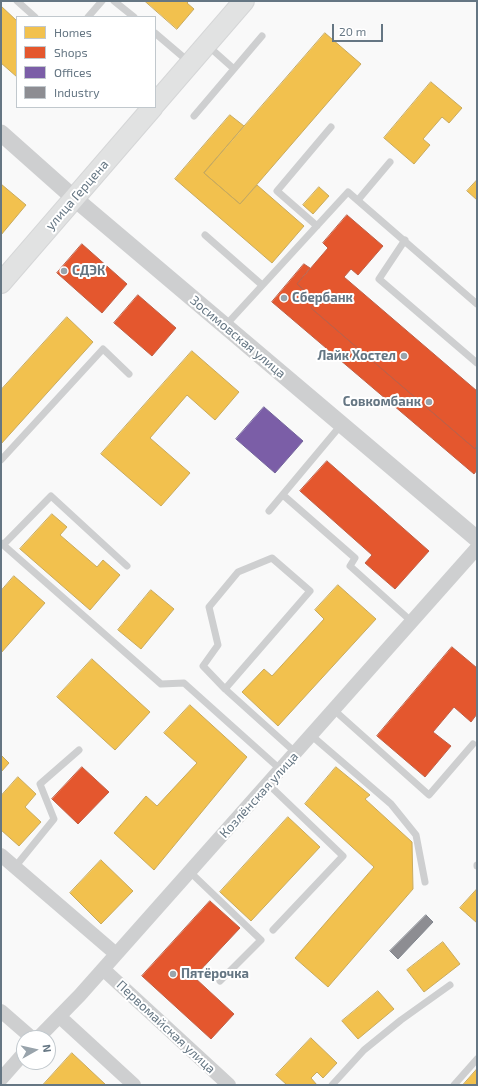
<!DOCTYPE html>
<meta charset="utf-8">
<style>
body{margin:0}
#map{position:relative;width:478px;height:1086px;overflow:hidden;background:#f9f9f9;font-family:"Exo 2",sans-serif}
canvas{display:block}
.frame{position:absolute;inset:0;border:2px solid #657683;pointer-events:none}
.legend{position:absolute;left:16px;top:16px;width:140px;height:92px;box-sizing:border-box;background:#fff;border:1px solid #c1c8cd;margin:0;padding:5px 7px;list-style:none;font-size:12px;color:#657683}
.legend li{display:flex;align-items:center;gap:8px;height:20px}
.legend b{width:20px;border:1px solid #c1c8cd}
.north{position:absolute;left:16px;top:1030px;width:40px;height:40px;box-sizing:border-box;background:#fff;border:1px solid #c1c8cd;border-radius:50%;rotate:82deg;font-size:11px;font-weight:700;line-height:16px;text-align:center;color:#657683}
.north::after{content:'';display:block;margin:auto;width:14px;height:18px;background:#99a4ac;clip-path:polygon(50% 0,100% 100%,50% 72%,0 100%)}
.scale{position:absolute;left:332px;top:24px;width:51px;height:18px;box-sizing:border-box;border:2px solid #657683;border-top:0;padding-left:5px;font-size:12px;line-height:14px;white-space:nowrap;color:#657683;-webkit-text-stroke:3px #fff;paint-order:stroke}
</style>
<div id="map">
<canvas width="478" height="1086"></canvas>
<div class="frame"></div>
<ul class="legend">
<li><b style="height:11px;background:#f2c14e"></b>Homes</li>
<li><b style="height:11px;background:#e4572e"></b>Shops</li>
<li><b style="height:11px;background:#7b5ea7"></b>Offices</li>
<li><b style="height:11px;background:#8d8d92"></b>Industry</li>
</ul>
<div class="north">N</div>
<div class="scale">20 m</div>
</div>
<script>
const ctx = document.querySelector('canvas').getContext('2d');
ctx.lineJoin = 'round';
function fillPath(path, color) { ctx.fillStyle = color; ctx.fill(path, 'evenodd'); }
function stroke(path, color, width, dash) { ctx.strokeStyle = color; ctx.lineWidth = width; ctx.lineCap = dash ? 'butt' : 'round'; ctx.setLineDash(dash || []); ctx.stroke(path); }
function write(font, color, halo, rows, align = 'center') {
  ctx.font = font + ' "Exo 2",sans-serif'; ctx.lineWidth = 4; ctx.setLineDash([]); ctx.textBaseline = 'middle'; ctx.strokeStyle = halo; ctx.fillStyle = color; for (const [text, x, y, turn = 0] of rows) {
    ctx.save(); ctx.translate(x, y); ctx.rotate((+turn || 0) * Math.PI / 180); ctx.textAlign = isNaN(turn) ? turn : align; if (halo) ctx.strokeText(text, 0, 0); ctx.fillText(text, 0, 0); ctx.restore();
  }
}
const homes = new Path2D(`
 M 145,1 L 189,1 L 187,3 L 194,9 L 177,29 Z
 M 1,6 L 17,21 L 17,77 L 1,63 Z
 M 325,33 L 361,64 L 240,204 L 204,173 Z
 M 431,82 L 462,108 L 449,123 L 442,117 L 423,139 L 430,145 L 414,164 L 384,138 Z
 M 230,115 L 244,126 L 204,173 L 240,204 L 257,185 L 304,226 L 272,263 L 175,179 Z
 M 477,180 L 477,200 L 467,191 Z
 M 1,184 L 26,205 L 1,235 Z
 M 319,187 L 329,196 L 313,214 L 303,205 Z
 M 67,317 L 93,342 L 1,444 L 1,390 Z
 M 192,351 L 239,392 L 215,420 L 187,395 L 150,438 L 190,473 L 161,506 L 101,454 Z
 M 52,514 L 67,527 L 60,535 L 97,567 L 103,560 L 120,575 L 90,610 L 20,549 Z
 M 14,576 L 45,603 L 1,653 L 1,591 Z
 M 338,585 L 376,619 L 278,726 L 242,692 L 264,669 L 272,676 L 324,619 L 315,610 Z
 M 151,590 L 174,609 L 141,649 L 118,630 Z
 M 92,659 L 150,712 L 115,750 L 57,697 Z
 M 190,705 L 247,757 L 154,870 L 114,833 L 146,796 L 157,806 L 197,763 L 164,733 Z
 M 1,755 L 9,763 L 1,772 Z
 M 336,767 L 370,795 L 365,799 L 412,842 L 413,889 L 328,987 L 295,958 L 374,867 L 305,804 Z
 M 18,777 L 36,794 L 25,807 L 41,822 L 19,846 L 1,830 L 1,796 Z
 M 288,817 L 320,847 L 251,921 L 220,892 Z
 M 101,860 L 133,891 L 101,924 L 70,893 Z
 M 477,889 L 477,923 L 460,908 Z
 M 443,942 L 460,964 L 424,992 L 407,970 Z
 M 378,991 L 394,1009 L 358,1039 L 342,1021 Z
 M 311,1038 L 337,1063 L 323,1078 L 317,1072 L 311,1078 L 317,1085 L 287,1085 L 276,1075 Z
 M 72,1053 L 106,1085 L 43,1085 Z
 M 477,1069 L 477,1085 L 463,1085 Z`);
fillPath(homes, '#f2c14e');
stroke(homes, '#c8aa5e', 1);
const shops = new Path2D(`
 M 347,215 L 383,246 L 358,275 L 351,269 L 344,277 L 477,391 L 477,446 L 475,449 L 311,308 L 314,304 L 304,295 L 306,292 L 297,284 L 328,248 L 323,243 Z
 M 82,244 L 127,284 L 102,313 L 57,273 Z
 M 304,264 L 310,268 L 297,284 L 306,292 L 304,295 L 314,304 L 311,308 L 475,449 L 477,446 L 477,470 L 474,474 L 272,302 Z
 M 138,295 L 176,328 L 152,356 L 114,323 Z
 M 327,461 L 429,551 L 395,589 L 365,563 L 372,555 L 300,491 Z
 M 452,647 L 477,668 L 477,714 L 471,722 L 454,707 L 433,732 L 451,746 L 425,777 L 377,736 Z
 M 82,767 L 109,792 L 78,824 L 52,799 Z
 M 210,901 L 240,928 L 194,977 L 234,1014 L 211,1039 L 142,976 Z`);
fillPath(shops, '#e4572e');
stroke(shops, '#be6048', 1);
const offices = new Path2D(`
 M 264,407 L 303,441 L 275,473 L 236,439 Z`);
fillPath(offices, '#7b5ea7');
stroke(offices, '#74659c', 1);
const industry = new Path2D(`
 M 426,915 L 433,922 L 398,959 L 390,951 Z`);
fillPath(industry, '#8d8d92');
stroke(industry, '#81868e', 1);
const secondary = new Path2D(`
 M 155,104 L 244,1
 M 1,283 L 153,107`);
stroke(secondary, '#d5d6d7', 22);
stroke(new Path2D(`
 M 17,1 L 35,17
 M 114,1 L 134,17
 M 88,17 L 102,1
 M 155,33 L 189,62
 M 207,45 L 234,69
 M 194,116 L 262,36
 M 358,200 L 390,162
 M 317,226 L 277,191 L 331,127
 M 205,235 L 262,285
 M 405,240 L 379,279 L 477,363
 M 225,326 L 348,192 L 477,304
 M 1,460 L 103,349 L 129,374
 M 283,495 L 355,558 L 350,566 L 411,621
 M 269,511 L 341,425
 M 1,543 L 161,684 L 184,683 L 281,770
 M 3,545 L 51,496 L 127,566
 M 225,689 L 203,666 L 218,645 L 209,607 L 238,572 L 272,558 L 310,591 L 225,689 L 296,753
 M 334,710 L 429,795 L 473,744
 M 312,736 L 391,804 L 416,835 L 425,882
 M 268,784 L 343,856 L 273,930
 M 477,865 L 477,866
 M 15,867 L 54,819 L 40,784 L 79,750
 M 190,872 L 261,940 L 220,981
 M 332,1085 L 364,1050 L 401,1020 L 450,985
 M 454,1085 L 477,1059`), '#cecfd0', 7);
stroke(new Path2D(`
 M 1,855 L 116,954
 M 103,969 L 229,1085
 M 1,1011 L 32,1038
 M 60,1017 L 134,1085
 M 38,1038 L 80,995 L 477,548
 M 1,1079 L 24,1053`), '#cecfd0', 14);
stroke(new Path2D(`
 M 1,133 L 74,198 L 477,539`), '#cecfd0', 17);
stroke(secondary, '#e1e2e2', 20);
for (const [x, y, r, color] of [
 [64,271,4,"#99a4ac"],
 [284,298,4,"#99a4ac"],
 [404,356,4,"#99a4ac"],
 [429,402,4,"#99a4ac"],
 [173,974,4,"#99a4ac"]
]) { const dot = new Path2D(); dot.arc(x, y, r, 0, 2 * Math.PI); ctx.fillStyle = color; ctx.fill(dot); stroke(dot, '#fff', 1.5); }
write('13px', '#657683', '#fff', [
 ["улица Герцена",77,195,-49],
 ["Зосимовская улица",238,337,40],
 ["Козлёнская улица",259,795,-48],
 ["Первомайская улица",166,1027,43]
]);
write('bold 13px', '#657683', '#fff', [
 ["СДЭК",72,271],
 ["Сбербанк",292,298],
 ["Лайк Хостел",396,356,"right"],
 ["Совкомбанк",421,402,"right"],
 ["Пятёрочка",181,974]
], 'left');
</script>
